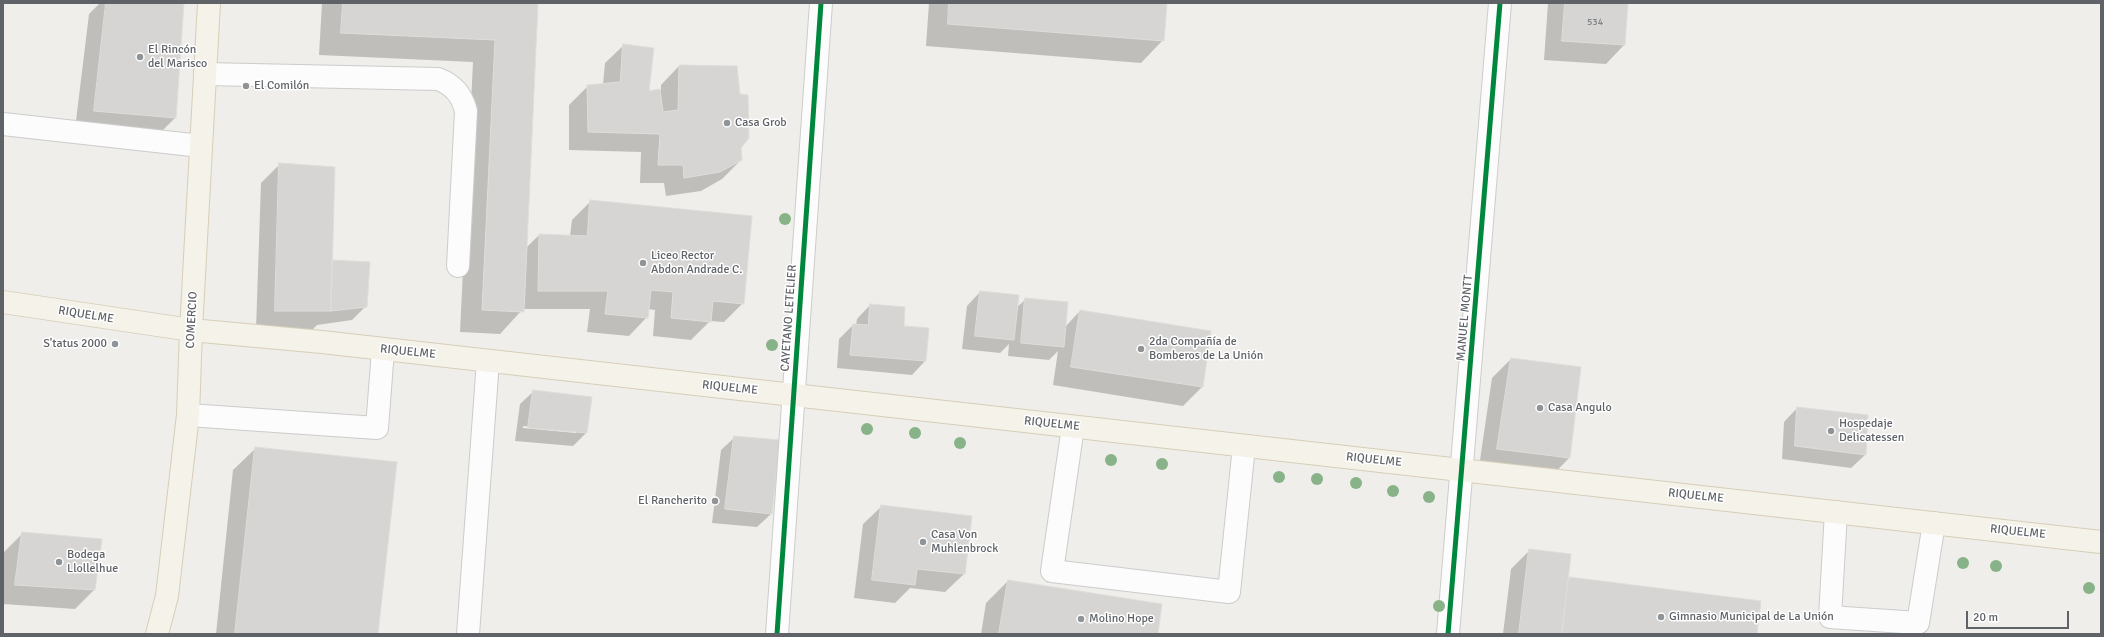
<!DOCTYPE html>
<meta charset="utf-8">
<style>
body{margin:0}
#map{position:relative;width:2104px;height:637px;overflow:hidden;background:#efeeea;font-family:Signika,sans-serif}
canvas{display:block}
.frame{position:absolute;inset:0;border:4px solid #5f6368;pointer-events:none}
.scale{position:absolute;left:1966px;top:611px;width:103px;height:18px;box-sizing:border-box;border:2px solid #5f6368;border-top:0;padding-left:5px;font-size:12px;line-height:14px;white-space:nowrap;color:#5f6368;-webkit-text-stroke:3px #fff;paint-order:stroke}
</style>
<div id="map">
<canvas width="2104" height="637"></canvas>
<div class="frame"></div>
<div class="scale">20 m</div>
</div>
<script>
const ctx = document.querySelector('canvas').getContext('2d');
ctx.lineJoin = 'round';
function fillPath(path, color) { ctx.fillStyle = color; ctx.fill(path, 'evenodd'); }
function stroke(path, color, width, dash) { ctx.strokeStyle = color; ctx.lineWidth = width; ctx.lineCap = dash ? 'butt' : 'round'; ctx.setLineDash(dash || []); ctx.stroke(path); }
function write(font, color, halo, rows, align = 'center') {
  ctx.font = font + ' Signika,sans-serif'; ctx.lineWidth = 3; ctx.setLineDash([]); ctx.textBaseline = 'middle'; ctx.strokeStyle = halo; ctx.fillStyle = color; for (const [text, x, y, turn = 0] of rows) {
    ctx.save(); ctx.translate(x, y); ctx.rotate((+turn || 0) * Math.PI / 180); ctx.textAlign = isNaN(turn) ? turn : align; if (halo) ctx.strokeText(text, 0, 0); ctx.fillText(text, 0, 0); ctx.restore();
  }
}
fillPath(new Path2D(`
 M 100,3 L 183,3 L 175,118 L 156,137 L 75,129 L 89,14 Z
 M 322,3 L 537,3 L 526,248 L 539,235 L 570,236 L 572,220 L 591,201 L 743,303 L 724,322 L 710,321 L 691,340 L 653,336 L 655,310 L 648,309 L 647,317 L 629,336 L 587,332 L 590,309 L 523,309 L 500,334 L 460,332 L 473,62 L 319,55 Z
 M 929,3 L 1166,3 L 1163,40 L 1141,63 L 926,46 Z
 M 1548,3 L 1627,3 L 1624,45 L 1606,64 L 1544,60 Z
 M 624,45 L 648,92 L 661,90 L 661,85 L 679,66 L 740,148 L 741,160 L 722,179 L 701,191 L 666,196 L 664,183 L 640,183 L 641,152 L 569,150 L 569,105 L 588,86 L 603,84 L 605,63 Z
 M 280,164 L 332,261 L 366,306 L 352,320 L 317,325 L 312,330 L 256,329 L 261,183 Z
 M 980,292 L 1016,308 L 1026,299 L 1065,327 L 1080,311 L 1210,332 L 1202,387 L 1183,406 L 1053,385 L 1058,351 L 1049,360 L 1008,356 L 1009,344 L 1000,353 L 962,349 L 967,306 Z
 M 870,305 L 903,327 L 928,329 L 925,361 L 912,375 L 837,368 L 839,339 L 853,325 L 856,326 L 857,319 Z
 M 1511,359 L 1569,458 L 1551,477 L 1479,467 L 1492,378 Z
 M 534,391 L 586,433 L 573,446 L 515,441 L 520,404 ZM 523,426 L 576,431 L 576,433 L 523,428 Z
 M 1797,408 L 1865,455 L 1851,468 L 1782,459 L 1784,422 Z
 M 735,437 L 771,514 L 757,527 L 712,523 L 721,450 Z
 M 256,448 L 377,634 L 216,634 L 233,470 Z
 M 882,506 L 964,574 L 945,592 L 910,588 L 895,603 L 854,598 L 863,524 Z
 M 23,533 L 94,590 L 75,609 L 3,604 L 4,552 Z
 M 1530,550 L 1567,580 L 1569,578 L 1756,634 L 1503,634 L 1511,569 Z
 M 1008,581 L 1157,634 L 981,634 L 986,603 Z`), '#0003');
const building = new Path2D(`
 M 106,3 L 184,3 L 176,118 L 94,111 Z
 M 343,3 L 538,3 L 524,312 L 482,310 L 495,40 L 341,33 Z
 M 949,3 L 1167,3 L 1164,41 L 948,24 Z
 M 1565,3 L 1628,3 L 1625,45 L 1562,41 Z
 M 623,44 L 654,48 L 649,91 L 660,89 L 663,112 L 678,110 L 679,65 L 737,66 L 740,94 L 748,95 L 749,138 L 741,148 L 742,160 L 720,172 L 684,178 L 683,165 L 658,165 L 660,134 L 588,132 L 587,85 L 620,82 Z
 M 279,163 L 335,167 L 331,311 L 275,311 Z
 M 590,200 L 752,216 L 744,304 L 713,301 L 711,322 L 671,318 L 673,292 L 651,290 L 648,318 L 605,314 L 608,291 L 538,291 L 539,234 L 587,236 Z
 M 332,260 L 370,262 L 367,307 L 331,311 Z
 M 980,291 L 1019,295 L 1014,340 L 975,336 Z
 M 1025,298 L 1068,302 L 1064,347 L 1021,343 Z
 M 870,304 L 905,307 L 904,326 L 929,328 L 926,361 L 850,355 L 853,324 L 868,325 Z
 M 1080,310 L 1211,331 L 1203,387 L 1071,367 Z
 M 1511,358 L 1581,367 L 1570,458 L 1497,449 Z
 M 533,390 L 592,397 L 587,433 L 528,428 Z
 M 1797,407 L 1868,415 L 1866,455 L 1795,446 Z
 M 734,436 L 780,440 L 772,514 L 725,509 Z
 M 255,447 L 397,462 L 378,634 L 235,634 Z
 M 881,505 L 972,516 L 965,574 L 917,569 L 915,585 L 872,580 Z
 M 22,532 L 102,539 L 95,590 L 15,585 Z
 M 1529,549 L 1571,554 L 1562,634 L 1519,634 Z
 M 1569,577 L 1761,601 L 1757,634 L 1562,634 Z
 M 1008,580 L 1162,604 L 1158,634 L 999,634 Z`);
fillPath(building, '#d6d5d3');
stroke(building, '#deddd9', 1);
const minor = new Path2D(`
 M 205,74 L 438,79 C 454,85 462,95 466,111 L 458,266
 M 3,124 L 201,146
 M 188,415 L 377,428 L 383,350
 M 1073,427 L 1052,571 L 1229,592 L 1244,446
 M 1836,512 L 1830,617 L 1918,623 L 1934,523
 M 468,634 L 488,361
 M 777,634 L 821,3
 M 1448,634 L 1500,3`);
const major = new Path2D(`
 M 3,302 L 191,330 L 322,342 L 2101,542
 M 157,634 L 167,596 L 188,415 L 191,330 L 209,3`);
stroke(minor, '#cbcccc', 24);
stroke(major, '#d7ceb8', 24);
stroke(minor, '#fdfcfc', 22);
stroke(major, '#f4f2e9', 22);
stroke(new Path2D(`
 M 777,634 L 821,3
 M 1448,634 L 1500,3`), '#00873e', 5);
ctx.fillStyle = '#88b388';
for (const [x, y] of [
 [785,219],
 [772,345],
 [867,429],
 [915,433],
 [960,443],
 [1111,460],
 [1162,464],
 [1279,477],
 [1317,479],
 [1356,483],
 [1393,491],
 [1429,497],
 [1963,563],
 [1996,566],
 [2089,588],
 [1439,606]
]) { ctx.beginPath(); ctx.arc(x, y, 6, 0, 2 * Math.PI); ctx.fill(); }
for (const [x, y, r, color] of [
 [140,57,4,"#919496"],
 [246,86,4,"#919496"],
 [727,123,4,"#919496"],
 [643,263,4,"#919496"],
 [115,344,4,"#919496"],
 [1141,349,4,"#919496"],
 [1540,408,4,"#919496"],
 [1831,431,4,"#919496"],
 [715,501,4,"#919496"],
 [923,542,4,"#919496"],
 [59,562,4,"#919496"],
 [1661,617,4,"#919496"],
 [1081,619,4,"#919496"]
]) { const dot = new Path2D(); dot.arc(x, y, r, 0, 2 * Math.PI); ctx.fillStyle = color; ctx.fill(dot); stroke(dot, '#fff', 1.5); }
write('10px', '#7e8184', null, [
 ["534",1595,22]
]);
write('12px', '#5f6368', '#fff', [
 ["El Rincón",148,50],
 ["del Marisco",148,64],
 ["El Comilón",254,86],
 ["Casa Grob",735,123],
 ["Liceo Rector",651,256],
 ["Abdon Andrade C.",651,270],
 ["2da Compañía de",1149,342],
 ["Bomberos de La Unión",1149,356],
 ["S'tatus 2000",107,344,"right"],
 ["Casa Angulo",1548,408],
 ["Hospedaje",1839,424],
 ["Delicatessen",1839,438],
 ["El Rancherito",707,501,"right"],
 ["Casa Von",931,535],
 ["Muhlenbrock",931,549],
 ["Bodega",67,555],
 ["Llollelhue",67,569],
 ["Gimnasio Municipal de La Unión",1669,617],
 ["Molino Hope",1089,619]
], 'left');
write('12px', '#5f6368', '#fff', [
 ["RIQUELME",86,315,9],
 ["CAYETANO LETELIER",789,318,-86],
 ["MANUEL MONTT",1465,318,-85],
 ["COMERCIO",192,320,-87],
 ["RIQUELME",408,352,6],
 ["RIQUELME",730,388,6],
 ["RIQUELME",1052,424,6],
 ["RIQUELME",1374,460,6],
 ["RIQUELME",1696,496,6],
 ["RIQUELME",2018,532,6]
]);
</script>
